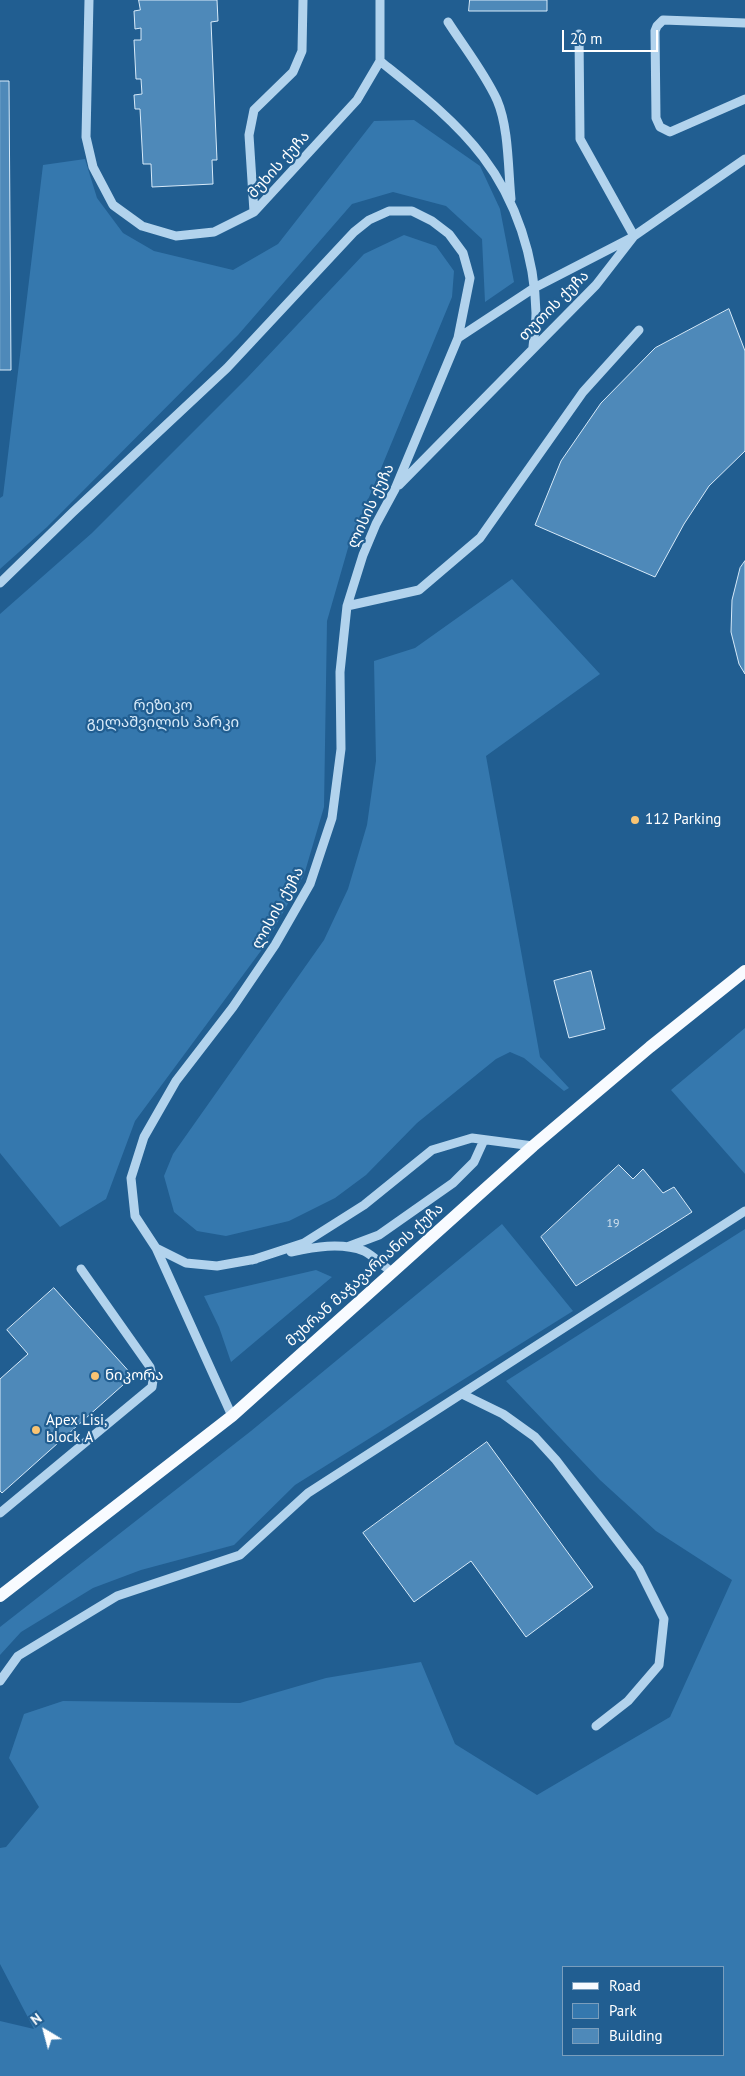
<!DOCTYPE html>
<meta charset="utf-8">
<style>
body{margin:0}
#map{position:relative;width:745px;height:2076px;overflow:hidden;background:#215e91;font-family:"PT Sans",sans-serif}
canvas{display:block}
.legend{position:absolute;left:562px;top:1966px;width:162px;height:90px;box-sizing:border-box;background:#215e91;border:1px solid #7a9ebd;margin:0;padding:6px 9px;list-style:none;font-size:15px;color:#fff}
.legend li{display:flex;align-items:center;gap:10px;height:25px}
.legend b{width:25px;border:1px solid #7a9ebd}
.north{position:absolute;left:20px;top:2006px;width:50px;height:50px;-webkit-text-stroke:4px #215e91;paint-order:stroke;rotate:323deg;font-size:14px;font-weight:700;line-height:20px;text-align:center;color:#fff}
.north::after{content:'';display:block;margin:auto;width:18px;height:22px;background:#fff;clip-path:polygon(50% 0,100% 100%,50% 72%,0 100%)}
.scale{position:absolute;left:562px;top:30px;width:96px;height:22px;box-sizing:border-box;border:2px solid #fff;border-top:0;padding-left:6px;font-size:15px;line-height:18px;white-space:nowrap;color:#fff;-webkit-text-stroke:4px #215e91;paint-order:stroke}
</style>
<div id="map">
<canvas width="745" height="2076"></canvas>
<ul class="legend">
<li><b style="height:6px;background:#f8fbff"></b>Road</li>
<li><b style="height:14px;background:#3578ae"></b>Park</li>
<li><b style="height:14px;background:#4e89b9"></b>Building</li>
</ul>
<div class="north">N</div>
<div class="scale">20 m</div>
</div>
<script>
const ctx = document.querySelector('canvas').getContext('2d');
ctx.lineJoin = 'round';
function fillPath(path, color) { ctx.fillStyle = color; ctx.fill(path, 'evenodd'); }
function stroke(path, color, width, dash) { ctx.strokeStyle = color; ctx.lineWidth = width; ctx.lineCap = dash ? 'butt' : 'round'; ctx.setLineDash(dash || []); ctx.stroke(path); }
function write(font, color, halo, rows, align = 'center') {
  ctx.font = font + ' "PT Sans","Noto Sans Georgian",sans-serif'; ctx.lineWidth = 4.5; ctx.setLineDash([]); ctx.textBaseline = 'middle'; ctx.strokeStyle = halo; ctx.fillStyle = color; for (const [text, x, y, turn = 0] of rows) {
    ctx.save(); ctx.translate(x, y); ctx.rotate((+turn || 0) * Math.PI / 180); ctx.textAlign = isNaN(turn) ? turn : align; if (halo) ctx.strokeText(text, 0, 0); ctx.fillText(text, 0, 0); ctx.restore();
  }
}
fillPath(new Path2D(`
 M 414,120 L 480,166 L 500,209 L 514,282 L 485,302 L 482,239 L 446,206 L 393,192 L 352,204 L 238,335 L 47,527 L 0,569 L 0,498 L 3,496 L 43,165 L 85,159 L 97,198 L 123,233 L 154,251 L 233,270 L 278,244 L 374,121 Z
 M 404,235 L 436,246 L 454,271 L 452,297 L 348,548 L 327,621 L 324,807 L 304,875 L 263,948 L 135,1121 L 106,1199 L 60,1227 L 0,1153 L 0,614 L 92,533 L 247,378 L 364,254 Z
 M 512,579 L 600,674 L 486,756 L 540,1057 L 569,1088 L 564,1091 L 524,1058 L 510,1052 L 496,1059 L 417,1123 L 366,1175 L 335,1198 L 289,1221 L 226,1236 L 197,1231 L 174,1212 L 164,1176 L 173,1154 L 324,940 L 348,889 L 367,825 L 376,761 L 374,661 L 415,648 Z
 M 745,1028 L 745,1174 L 671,1090 Z
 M 502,1224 L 573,1311 L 295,1485 L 234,1545 L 141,1570 L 93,1588 L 21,1632 L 0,1655 L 0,1627 L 251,1431 Z
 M 745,1229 L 745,2076 L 0,2076 L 0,2021 L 34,2029 L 0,1964 L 0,1848 L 6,1847 L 39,1807 L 9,1758 L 24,1714 L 63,1701 L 240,1703 L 326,1678 L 421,1662 L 455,1744 L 537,1795 L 670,1717 L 732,1580 L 656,1531 L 600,1480 L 506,1381 ZM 724,1967 L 724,2055 L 564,2055 L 564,1967 Z
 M 316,1270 L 332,1277 L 231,1362 L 219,1327 L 204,1296 Z`), '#3578ae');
const building = new Path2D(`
 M 139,0 L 217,0 L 218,21 L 211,22 L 217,160 L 212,160 L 213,184 L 152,187 L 151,164 L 143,164 L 140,109 L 135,109 L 134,95 L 142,94 L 141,79 L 136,79 L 134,40 L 141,40 L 141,28 L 135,29 L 134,11 L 140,10 Z
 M 470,0 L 547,0 L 547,11 L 469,11 Z
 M 0,81 L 9,81 L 11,370 L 0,370 Z
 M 729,309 L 745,351 L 745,451 L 709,486 L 684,524 L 655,577 L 535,525 L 561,461 L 601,403 L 655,348 Z
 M 745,561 L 745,674 L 739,664 L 731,632 L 732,600 L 740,568 Z
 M 591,971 L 605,1029 L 569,1038 L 554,981 Z
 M 619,1165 L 633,1179 L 643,1169 L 663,1193 L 674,1187 L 692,1212 L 576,1286 L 541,1237 Z
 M 54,1288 L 133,1376 L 2,1493 L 0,1491 L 0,1379 L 28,1354 L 7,1330 Z
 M 487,1442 L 593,1587 L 526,1637 L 471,1561 L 414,1602 L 363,1533 Z`);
fillPath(building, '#4e89b9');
stroke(building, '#d7eaf9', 1);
stroke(new Path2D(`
 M 89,0 L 86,137 L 93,167 L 113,205 L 142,226 L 176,236 L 214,232 L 254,212 L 357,100 L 380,61
 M 380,0 L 380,61
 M 448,22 C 464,47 484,72 497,100 C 509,128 508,169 511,199
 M 745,23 L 663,20 L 657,26 L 655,31 L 656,118 L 660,127 L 670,132 L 745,99
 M 579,34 L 580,139 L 634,236
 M 380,61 C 416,90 455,120 483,157 C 516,200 535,258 536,313 C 536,324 534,336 533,347
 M 254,212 L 249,135 L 254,110 L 293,72 L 302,51 L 303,0
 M 458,338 L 534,288 L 631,238
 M 399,485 L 596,285 L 634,236 L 745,159
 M 0,583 L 73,512 L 227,368 L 354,232 L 369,220 L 389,211 L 412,211 L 432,221 L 449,234 L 463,253 L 470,278 L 458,338 L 395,489 L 376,524 L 363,555 L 347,606 L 340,672 L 341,749 L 332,818 L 310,884 L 275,945 L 233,1007 L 176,1081 L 144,1137 L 131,1178 L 135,1216 L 156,1248 L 232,1416
 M 347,606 L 419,590 L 480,538 L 583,392 L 639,330
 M 347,1247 L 379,1235 L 453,1183 L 474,1162 L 484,1140
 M 156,1248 L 186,1263 L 217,1266 L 256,1259
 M 291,1252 C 314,1247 341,1242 364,1251 C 374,1256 383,1266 392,1272
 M 252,1260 L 304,1243 L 364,1205 L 432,1150 L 472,1138 L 533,1146
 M 462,1394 L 503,1414 L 535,1437 L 556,1460 L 639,1569 L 664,1619 L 659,1665 L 628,1701 L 596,1726
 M 0,1513 L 152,1387 L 153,1380 L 150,1367 L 81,1269
 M 0,1681 L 18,1656 L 117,1596 L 240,1555 L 308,1493 L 745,1211`), '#b2d3ed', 9);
stroke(new Path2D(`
 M 0,1596 L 232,1416 L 533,1146 L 650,1047 L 745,971`), '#f8fbff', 12);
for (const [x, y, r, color] of [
 [635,820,5,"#f9c473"],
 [95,1376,5,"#f9c473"],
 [36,1430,5,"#f9c473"]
]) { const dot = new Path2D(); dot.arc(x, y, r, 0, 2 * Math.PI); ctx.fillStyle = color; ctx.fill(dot); stroke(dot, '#215e91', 2); }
write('12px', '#d3e2ee', null, [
 ["19",613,1224]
]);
write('15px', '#fff', '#215e91', [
 ["მუხის ქუჩა",279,165,-48],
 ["თუთის ქუჩა",554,306,-45],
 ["ლისის ქუჩა",371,506,-65],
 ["ლისის ქუჩა",278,908,-61],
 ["მუხრან მაჭავარიანის ქუჩა",365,1275,-42]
]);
write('15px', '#d7eaf9', '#215e91', [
 ["რეზიკო",163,706],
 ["გელაშვილის პარკი",163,723]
]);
write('15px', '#fff', '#215e91', [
 ["112 Parking",645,820],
 ["ნიკორა",105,1376],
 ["Apex Lisi,",46,1421],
 ["block A",46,1438]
], 'left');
</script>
